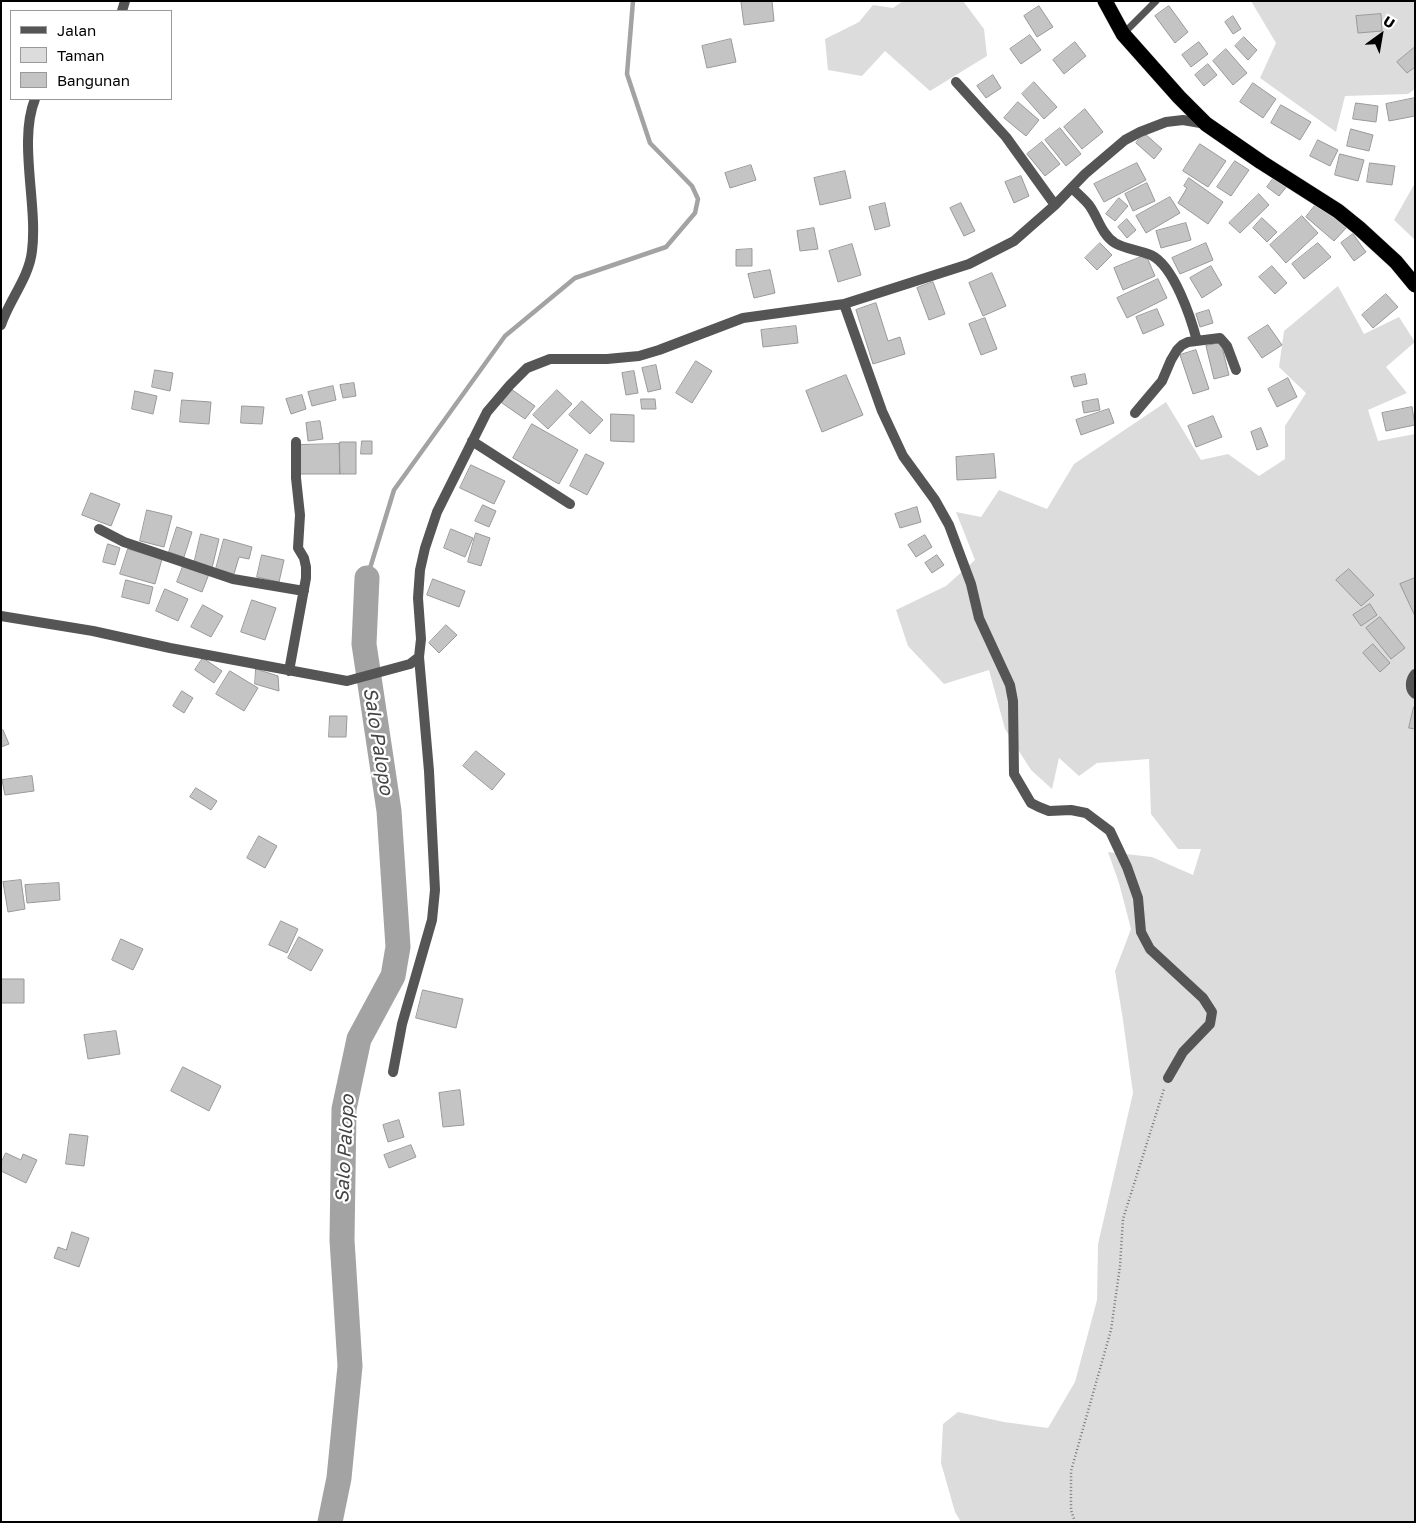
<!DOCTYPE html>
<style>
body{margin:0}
#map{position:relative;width:1416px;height:1523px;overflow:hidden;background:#fff;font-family:"Golos Text",sans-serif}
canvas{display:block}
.frame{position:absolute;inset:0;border:2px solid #000;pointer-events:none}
.legend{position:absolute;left:10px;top:10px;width:162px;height:90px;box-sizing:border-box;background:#fff;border:1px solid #999;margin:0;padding:6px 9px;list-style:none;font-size:15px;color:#000}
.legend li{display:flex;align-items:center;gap:10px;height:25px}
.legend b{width:25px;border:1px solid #999}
.north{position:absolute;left:1356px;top:10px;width:50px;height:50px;-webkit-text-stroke:4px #fff;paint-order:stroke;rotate:32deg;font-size:14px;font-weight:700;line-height:20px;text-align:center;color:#000}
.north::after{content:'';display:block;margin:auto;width:18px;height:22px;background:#000;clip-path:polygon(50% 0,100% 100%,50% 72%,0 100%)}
</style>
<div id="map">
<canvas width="1416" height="1523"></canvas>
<div class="frame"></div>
<ul class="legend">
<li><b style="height:6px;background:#555"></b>Jalan</li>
<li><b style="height:14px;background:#dcdcdc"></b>Taman</li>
<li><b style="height:14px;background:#c4c4c4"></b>Bangunan</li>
</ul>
<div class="north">U</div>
</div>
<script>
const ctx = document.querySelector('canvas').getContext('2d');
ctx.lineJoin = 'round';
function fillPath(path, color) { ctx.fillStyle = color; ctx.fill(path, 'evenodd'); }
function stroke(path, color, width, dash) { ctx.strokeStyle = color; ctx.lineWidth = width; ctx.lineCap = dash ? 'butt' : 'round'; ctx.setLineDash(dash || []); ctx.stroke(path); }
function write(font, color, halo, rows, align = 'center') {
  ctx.font = font + ' "Golos Text",sans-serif'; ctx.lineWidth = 4.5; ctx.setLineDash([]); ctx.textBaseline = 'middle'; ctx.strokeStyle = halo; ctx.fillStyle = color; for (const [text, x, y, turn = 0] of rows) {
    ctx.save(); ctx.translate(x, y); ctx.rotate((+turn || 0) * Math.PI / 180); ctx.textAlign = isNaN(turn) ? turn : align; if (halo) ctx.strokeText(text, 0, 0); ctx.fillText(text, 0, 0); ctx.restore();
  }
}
fillPath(new Path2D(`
 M 903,1 L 963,1 L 984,29 L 987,56 L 930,91 L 885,51 L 862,76 L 828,70 L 825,39 L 859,22 L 873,5 L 893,8 Z
 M 1251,1 L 1415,1 L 1415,89 L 1408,94 L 1345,96 L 1336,132 L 1260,78 L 1276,43 Z
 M 1415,183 L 1415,240 L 1394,220 Z
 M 1338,286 L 1364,334 L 1399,317 L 1415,342 L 1386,367 L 1407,393 L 1368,410 L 1378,441 L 1415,434 L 1415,1522 L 961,1522 L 955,1512 L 941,1463 L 943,1424 L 958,1412 L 1004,1422 L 1048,1428 L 1075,1382 L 1097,1300 L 1098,1244 L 1133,1093 L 1123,1020 L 1115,971 L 1131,929 L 1119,883 L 1108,852 L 1152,857 L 1193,875 L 1201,849 L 1178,849 L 1151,814 L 1149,759 L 1097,763 L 1079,776 L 1059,758 L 1052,789 L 1031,770 L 1005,729 L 989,670 L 944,684 L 908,646 L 896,610 L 946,586 L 975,560 L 956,512 L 981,517 L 999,490 L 1047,509 L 1074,464 L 1166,402 L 1201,460 L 1228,454 L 1259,476 L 1285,459 L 1285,426 L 1306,393 L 1279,367 L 1284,331 Z`), '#dcdcdc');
stroke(new Path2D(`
 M 367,578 L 394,490 L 505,336 L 575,278 L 666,247 L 695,213 L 698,199 L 692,186 L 650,143 L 627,74 L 633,1`), '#a3a3a3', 4.5);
stroke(new Path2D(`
 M 330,1522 L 339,1478 L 350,1366 L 342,1240 L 344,1109 L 359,1039 L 393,976 L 398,947 L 389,811 L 364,644 L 367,578`), '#a3a3a3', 25);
const building = new Path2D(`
 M 772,1 L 774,21 L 744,25 L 741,2 Z
 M 1039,6 L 1053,27 L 1037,37 L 1024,16 Z
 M 1169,6 L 1188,32 L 1175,43 L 1155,16 Z
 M 1381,14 L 1382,31 L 1358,33 L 1356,16 Z
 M 1233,16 L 1241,29 L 1233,34 L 1225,22 Z
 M 1030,35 L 1041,50 L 1021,64 L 1010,49 Z
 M 1244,37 L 1257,50 L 1248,60 L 1235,46 Z
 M 731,39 L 736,62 L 707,68 L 702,46 Z
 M 1075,42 L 1086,56 L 1064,74 L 1053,60 Z
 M 1199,42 L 1208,54 L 1191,67 L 1182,55 Z
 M 1415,47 L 1415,67 L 1407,73 L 1397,62 Z
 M 1226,49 L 1247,73 L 1233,85 L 1213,61 Z
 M 1208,64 L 1217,75 L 1204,86 L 1195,75 Z
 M 993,75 L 1001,88 L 986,98 L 977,86 Z
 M 1034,82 L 1057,107 L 1044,119 L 1022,94 Z
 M 1253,83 L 1276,99 L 1263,118 L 1240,102 Z
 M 1415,98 L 1415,116 L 1389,121 L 1386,104 Z
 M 1018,102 L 1039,120 L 1026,136 L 1004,118 Z
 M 1356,103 L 1378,106 L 1376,122 L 1353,119 Z
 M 1281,105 L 1311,122 L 1300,140 L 1271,123 Z
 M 1085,109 L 1103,132 L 1082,149 L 1064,127 Z
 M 1060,128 L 1081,154 L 1066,166 L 1045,140 Z
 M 1351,129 L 1373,135 L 1369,151 L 1347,146 Z
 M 1144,133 L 1162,149 L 1154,159 L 1136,143 Z
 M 1318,140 L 1338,150 L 1330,166 L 1310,156 Z
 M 1042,142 L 1060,164 L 1045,176 L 1027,154 Z
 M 1200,144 L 1226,161 L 1208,187 L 1183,171 Z
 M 1340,154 L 1364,160 L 1358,181 L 1335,175 Z
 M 1235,161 L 1249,170 L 1231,196 L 1217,187 Z
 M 1137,163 L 1146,180 L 1104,202 L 1094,184 Z
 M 1370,163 L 1395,166 L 1392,185 L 1367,182 Z
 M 751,165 L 756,180 L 730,188 L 725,173 Z
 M 845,171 L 851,198 L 820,205 L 814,178 Z
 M 1276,175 L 1288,185 L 1279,196 L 1267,187 Z
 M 1021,176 L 1029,196 L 1014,203 L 1005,182 Z
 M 1189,178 L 1223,202 L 1208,224 L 1178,203 L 1187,188 L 1184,186 Z
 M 1147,183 L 1155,201 L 1133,211 L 1125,194 Z
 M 1259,194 L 1269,205 L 1240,233 L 1229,223 Z
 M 1170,197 L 1180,213 L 1146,233 L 1136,216 Z
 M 1119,198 L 1128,206 L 1115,221 L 1106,214 Z
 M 1318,202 L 1347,227 L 1334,241 L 1306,217 Z
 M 885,203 L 890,226 L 875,230 L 869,207 Z
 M 961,203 L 975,231 L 964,236 L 950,208 Z
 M 1302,216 L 1318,233 L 1286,263 L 1270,245 Z
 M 1262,218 L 1277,232 L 1267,242 L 1253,228 Z
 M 1127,219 L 1136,230 L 1127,238 L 1118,227 Z
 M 1186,223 L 1191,240 L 1161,248 L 1156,231 Z
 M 814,228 L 818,249 L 800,251 L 797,231 Z
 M 1353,234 L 1366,252 L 1354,261 L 1341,243 Z
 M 1100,243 L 1112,255 L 1097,270 L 1085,258 Z
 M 1206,243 L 1213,260 L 1180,274 L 1172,258 Z
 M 1318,243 L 1331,257 L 1304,279 L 1292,264 Z
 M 852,244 L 861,275 L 838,282 L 829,251 Z
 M 752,249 L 752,266 L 736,266 L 736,250 Z
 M 1146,255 L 1155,276 L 1123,290 L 1114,268 Z
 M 1211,266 L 1222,285 L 1202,298 L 1190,278 Z
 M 1272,266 L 1287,283 L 1275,294 L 1259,277 Z
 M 770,270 L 775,293 L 754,298 L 748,274 Z
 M 992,273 L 1006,306 L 983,316 L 969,283 Z
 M 1158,279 L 1167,298 L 1127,318 L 1117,298 Z
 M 933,282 L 945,314 L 929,320 L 917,288 Z
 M 1386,294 L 1398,307 L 1373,328 L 1362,315 Z
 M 876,303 L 888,341 L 900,337 L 905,354 L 873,364 L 856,310 Z
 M 1157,309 L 1164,325 L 1143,334 L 1136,317 Z
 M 1209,310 L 1213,323 L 1200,327 L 1196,314 Z
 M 985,318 L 997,349 L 981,355 L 969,324 Z
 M 1268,325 L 1282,345 L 1262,358 L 1248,338 Z
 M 796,326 L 798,343 L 763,347 L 761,330 Z
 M 1221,343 L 1229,375 L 1214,379 L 1206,346 Z
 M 1196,350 L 1209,389 L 1193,394 L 1180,355 Z
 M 696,361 L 712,371 L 692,403 L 676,393 Z
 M 656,365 L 661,389 L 648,392 L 642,368 Z
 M 155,370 L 173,373 L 170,391 L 152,387 Z
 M 634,371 L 638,393 L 626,395 L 622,373 Z
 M 1085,374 L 1087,384 L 1074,387 L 1071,377 Z
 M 846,375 L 863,415 L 822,432 L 806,391 Z
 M 1288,378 L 1297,397 L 1277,407 L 1268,389 Z
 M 354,383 L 356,396 L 343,398 L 340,385 Z
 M 333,386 L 336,400 L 312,406 L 308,392 Z
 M 511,389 L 535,406 L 525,419 L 502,403 Z
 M 557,390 L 572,404 L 548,429 L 533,415 Z
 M 135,391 L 157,396 L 153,414 L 132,409 Z
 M 302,395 L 306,409 L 291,414 L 286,399 Z
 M 641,399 L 655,399 L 656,409 L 642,409 Z
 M 1098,399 L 1100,410 L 1084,413 L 1082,402 Z
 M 182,400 L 211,402 L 209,424 L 180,422 Z
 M 582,401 L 603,420 L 590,434 L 569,415 Z
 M 242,406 L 264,407 L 262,424 L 241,423 Z
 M 1412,407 L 1415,425 L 1386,431 L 1382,413 Z
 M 1109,409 L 1114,423 L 1081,435 L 1076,420 Z
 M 611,414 L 634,415 L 634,442 L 611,441 Z
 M 1213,416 L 1222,437 L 1196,447 L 1188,426 Z
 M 320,421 L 323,439 L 308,441 L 306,423 Z
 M 532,424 L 578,450 L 559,484 L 513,458 Z
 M 1261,428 L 1268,446 L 1257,450 L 1251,432 Z
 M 362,441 L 372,441 L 372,454 L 361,454 Z
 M 340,442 L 356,442 L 356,474 L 340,474 Z
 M 339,444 L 340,474 L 299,474 L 298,445 Z
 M 586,454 L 604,463 L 587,495 L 570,486 Z
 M 994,454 L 996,478 L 957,480 L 956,457 Z
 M 471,465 L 505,481 L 494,504 L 460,488 Z
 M 91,493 L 120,504 L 111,526 L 82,515 Z
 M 483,505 L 496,511 L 489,527 L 475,521 Z
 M 917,507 L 921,522 L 900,528 L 895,514 Z
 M 147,510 L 172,516 L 164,547 L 140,541 Z
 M 177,527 L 192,532 L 184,557 L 169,552 Z
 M 451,529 L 473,538 L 465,557 L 444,548 Z
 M 476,533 L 490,538 L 481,566 L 468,562 Z
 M 201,534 L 219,539 L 212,568 L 194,564 Z
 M 925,535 L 932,547 L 916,557 L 908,545 Z
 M 224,539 L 252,547 L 249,559 L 239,557 L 234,574 L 216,569 Z
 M 108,544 L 120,548 L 115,565 L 103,562 Z
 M 128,549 L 162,559 L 155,584 L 120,574 Z
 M 262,555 L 284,560 L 279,582 L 257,577 Z
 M 937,555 L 944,565 L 932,573 L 925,563 Z
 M 184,564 L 209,574 L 202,592 L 177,582 Z
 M 1349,569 L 1374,595 L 1361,606 L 1336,580 Z
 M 1415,578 L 1415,616 L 1400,584 Z
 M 433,579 L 465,591 L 459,607 L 427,595 Z
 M 126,580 L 153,587 L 149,604 L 122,597 Z
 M 165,589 L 188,599 L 178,621 L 156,611 Z
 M 252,600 L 276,608 L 265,640 L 241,632 Z
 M 1370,604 L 1377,615 L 1361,626 L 1353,615 Z
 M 203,605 L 223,616 L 211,637 L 191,627 Z
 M 1380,617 L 1405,648 L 1391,659 L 1366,628 Z
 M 446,625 L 457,635 L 439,653 L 429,643 Z
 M 1373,644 L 1390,663 L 1380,672 L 1363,653 Z
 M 203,658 L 222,671 L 214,683 L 195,670 Z
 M 256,669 L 278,676 L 279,691 L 255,684 Z
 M 230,671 L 258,688 L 244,711 L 216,694 Z
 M 182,691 L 193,698 L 184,713 L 173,706 Z
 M 1414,707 L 1415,707 L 1415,729 L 1409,728 Z
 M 330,716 L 347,716 L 346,737 L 329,737 Z
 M 3,730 L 9,744 L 1,747 L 1,731 Z
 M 476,751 L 505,774 L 492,790 L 463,766 Z
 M 32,776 L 34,791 L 5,795 L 2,780 Z
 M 196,788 L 217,801 L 211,810 L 190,797 Z
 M 259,836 L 277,846 L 265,868 L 247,858 Z
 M 21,880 L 25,909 L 8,912 L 3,882 Z
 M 59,883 L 60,900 L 27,903 L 25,885 Z
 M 281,921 L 298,929 L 287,953 L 269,945 Z
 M 299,937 L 323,950 L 311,971 L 288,958 Z
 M 121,939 L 143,949 L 133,970 L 112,960 Z
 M 1,979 L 24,979 L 24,1003 L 1,1003 Z
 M 423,990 L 463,999 L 456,1028 L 416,1018 Z
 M 116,1031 L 120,1054 L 88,1059 L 84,1035 Z
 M 183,1067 L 221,1086 L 209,1111 L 171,1091 Z
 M 460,1090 L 464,1125 L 443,1127 L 439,1093 Z
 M 399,1120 L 404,1137 L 388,1142 L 383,1125 Z
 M 70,1134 L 88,1136 L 84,1166 L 66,1164 Z
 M 411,1145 L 416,1157 L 389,1168 L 384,1155 Z
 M 6,1153 L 21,1160 L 23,1154 L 37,1160 L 26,1183 L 1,1171 L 1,1163 Z
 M 72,1232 L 89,1238 L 79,1267 L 54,1258 L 58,1247 L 66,1250 Z`);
fillPath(building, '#c4c4c4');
stroke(building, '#999', 1);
const highway = new Path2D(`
 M 1105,1 L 1123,34 L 1179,97 L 1206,124 L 1261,162 L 1338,211 L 1359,228 L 1396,262 L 1415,285`);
stroke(highway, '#dbdbdb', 16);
stroke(new Path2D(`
 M 1075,1522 L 1071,1510 L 1071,1471 L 1111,1330 L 1120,1266 L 1123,1219 L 1164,1089`), '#777', 2.5, [1, 2.5]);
stroke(new Path2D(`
 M 1123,34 L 1156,1`), '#555', 7);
stroke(new Path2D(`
 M 122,11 L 125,1
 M 956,82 L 1006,137 L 1055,205
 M 1073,189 C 1078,194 1084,199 1089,205 C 1098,217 1101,234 1115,243 C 1125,249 1139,250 1151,255 C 1174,266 1191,318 1197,341
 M 844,304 L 882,411 L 903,456 L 935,500 L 949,525 L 971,584 L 979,618 L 1010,685 L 1013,701 L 1014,774 L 1031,803 L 1039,807 L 1049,811 L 1071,810 L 1086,813 L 1110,831 L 1127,867 L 1138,898 L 1141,932 L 1150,949 L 1203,998 L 1212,1012 L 1210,1024 L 1183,1052 L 1168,1078
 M 1,325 C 9,300 29,278 32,251 C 38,205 18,141 35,99
 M 1135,413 L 1162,381 L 1171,360 L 1177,350 L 1182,345 L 1188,342 L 1220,338 L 1227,346 L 1236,370
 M 472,441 L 570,504
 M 99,529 L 124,542 L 233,579 L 304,591
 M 1,616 L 93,631 L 170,648 L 347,681 L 410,664 L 419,657 L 421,639 L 418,598 L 420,570 L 425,548 L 437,512 L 487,412 L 510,385 L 527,368 L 550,359 L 607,359 L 639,356 L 659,350 L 743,318 L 844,304 L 969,264 L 1014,241 L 1055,205 L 1085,174 L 1125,140 L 1140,132 L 1166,122 L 1183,120 L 1206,124
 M 289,671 L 306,578 L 306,567 L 304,558 L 298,548 L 300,515 L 296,478 L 296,442
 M 1415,674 C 1410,680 1409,689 1415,694
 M 393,1072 L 402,1024 L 432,920 L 435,890 L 429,771 L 419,657`), '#555', 10);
stroke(highway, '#000', 15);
write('italic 19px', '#444', '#fff', [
 ["Salo Palopo",378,741,81],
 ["Salo Palopo",345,1149,-87]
]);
</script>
